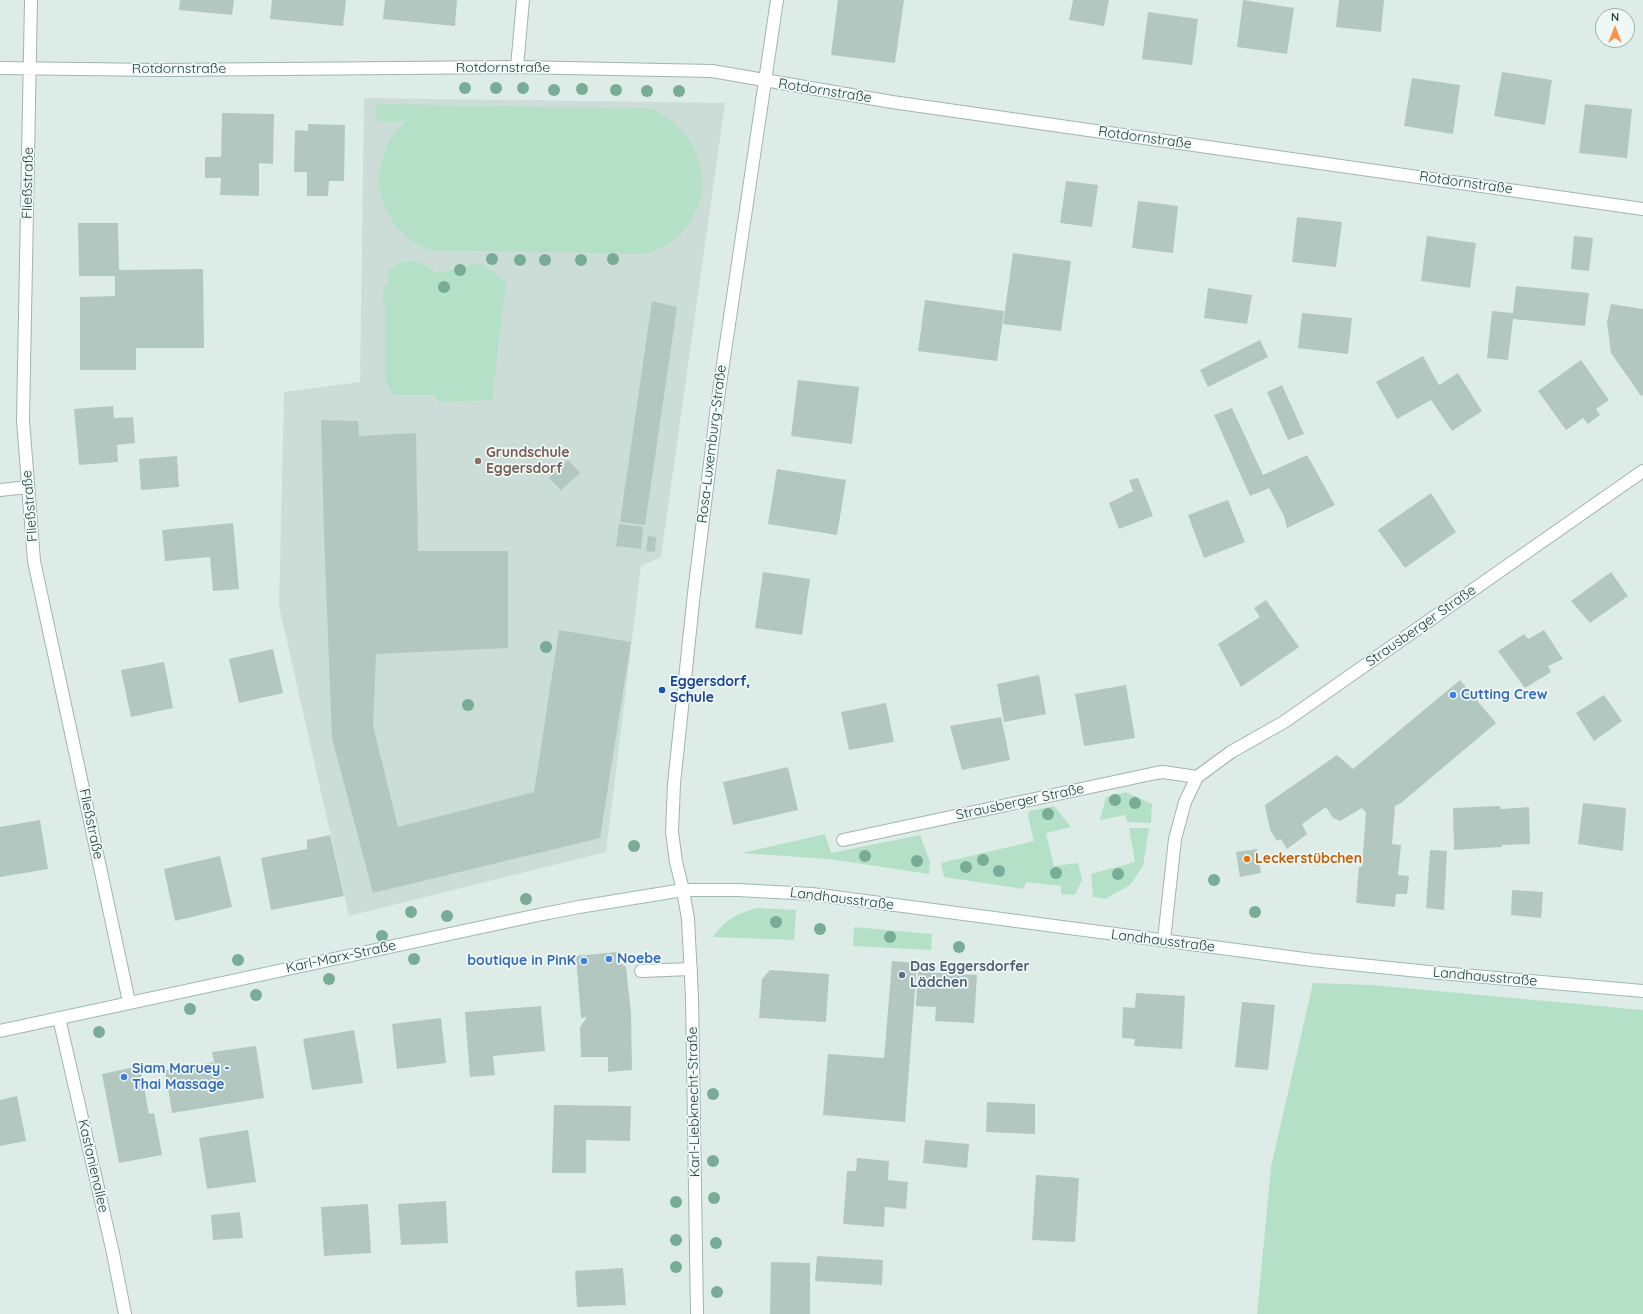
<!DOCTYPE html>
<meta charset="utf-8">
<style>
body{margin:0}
#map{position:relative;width:1643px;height:1314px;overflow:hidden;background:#deece8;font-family:Quicksand,sans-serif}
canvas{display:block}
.north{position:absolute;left:1595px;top:8px;width:40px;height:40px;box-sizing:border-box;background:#eff8f5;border:1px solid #9badaa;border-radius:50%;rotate:0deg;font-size:11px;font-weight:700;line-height:16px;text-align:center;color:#1e3d3a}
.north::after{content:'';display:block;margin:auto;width:14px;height:18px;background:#ff9349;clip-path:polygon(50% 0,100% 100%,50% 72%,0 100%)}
</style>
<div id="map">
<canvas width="1643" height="1314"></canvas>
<div class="north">N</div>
</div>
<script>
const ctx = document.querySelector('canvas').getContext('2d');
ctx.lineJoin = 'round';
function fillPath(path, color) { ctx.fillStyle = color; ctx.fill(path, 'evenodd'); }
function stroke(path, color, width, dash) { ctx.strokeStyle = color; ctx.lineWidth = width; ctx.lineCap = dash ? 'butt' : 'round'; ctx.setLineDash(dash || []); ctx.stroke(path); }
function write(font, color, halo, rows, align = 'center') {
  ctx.font = font + ' Quicksand,sans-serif'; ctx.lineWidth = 3.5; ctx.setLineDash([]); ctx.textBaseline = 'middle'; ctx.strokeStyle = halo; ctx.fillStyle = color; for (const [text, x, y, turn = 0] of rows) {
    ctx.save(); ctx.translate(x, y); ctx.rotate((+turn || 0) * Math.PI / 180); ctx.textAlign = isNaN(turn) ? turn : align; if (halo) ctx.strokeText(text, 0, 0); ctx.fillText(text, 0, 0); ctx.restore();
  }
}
fillPath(new Path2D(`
 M 364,98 L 725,103 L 661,557 L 641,566 L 606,852 L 349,916 L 279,606 L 284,392 L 360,382 Z`), '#ccdcd7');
fillPath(new Path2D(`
 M 376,104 L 653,109 C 678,122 697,142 701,172 C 702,176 704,182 703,187 C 701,201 693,218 685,229 C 676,242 660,248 647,254 L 429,250 L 410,240 L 394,224 L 384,204 L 378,181 L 385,149 L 394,133 L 407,121 L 377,121 Z
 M 402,262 L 419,262 L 437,273 L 480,263 L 506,282 L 492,400 L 439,402 L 434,395 L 394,395 L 385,380 L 385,306 L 383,305 L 384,285 L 388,284 L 389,270 Z
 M 1126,792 L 1152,804 L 1151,823 L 1127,822 L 1125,815 L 1100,820 L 1106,797 Z
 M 1054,806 L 1071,827 L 1046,833 L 1054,866 L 1078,863 L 1082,880 L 1075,895 L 1061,894 L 1061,886 L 1026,882 L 1023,889 L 944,877 L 941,863 L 1034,841 L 1028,816 L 1029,811 Z
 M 1129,828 L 1149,828 L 1143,866 L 1130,885 L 1105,899 L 1093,897 L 1091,874 L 1135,862 Z
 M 825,834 L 831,853 L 920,835 L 930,862 L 929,874 L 829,859 L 742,853 Z
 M 757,908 L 796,910 L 794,940 L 713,937 C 726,919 736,914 757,908 Z
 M 854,927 L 932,934 L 931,950 L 853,946 Z
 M 1313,983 L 1372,985 L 1643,1010 L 1643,1314 L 1257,1314 L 1271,1167 Z`), '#b4e0c7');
fillPath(new Path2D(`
 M 180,0 L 234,0 L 232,15 L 179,10 Z
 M 272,0 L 346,0 L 343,26 L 270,19 Z
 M 385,0 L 457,0 L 455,26 L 383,19 Z
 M 838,0 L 904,0 L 895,63 L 831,55 Z
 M 1073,0 L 1109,0 L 1104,26 L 1069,20 Z
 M 1243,0 L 1294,8 L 1287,54 L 1237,47 Z
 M 1339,0 L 1384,0 L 1381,32 L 1336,27 Z
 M 1148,12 L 1198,19 L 1192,65 L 1142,59 Z
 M 1502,72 L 1552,80 L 1545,125 L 1494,116 Z
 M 1412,78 L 1460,85 L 1453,134 L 1404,126 Z
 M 1585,104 L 1632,109 L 1627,158 L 1579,153 Z
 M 222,113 L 274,114 L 273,164 L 259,163 L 259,196 L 220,195 L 221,178 L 205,178 L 205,157 L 221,157 Z
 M 308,124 L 345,125 L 344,181 L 329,181 L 328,196 L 307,196 L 307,172 L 294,172 L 295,130 L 308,131 Z
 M 1066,181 L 1098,185 L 1092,227 L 1060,223 Z
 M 1138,201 L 1178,206 L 1173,253 L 1132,248 Z
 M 1297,217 L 1342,222 L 1336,267 L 1292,262 Z
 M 78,223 L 118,223 L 119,270 L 203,269 L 204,348 L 136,348 L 136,370 L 80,370 L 80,297 L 115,296 L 115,276 L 79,276 Z
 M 1427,236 L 1476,243 L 1470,288 L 1421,281 Z
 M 1574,236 L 1593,238 L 1589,271 L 1571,269 Z
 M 1013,253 L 1071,261 L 1061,331 L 1003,324 Z
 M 1516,286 L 1589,293 L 1585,326 L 1513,319 L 1508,360 L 1487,358 L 1492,311 L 1513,313 Z
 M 1208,288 L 1252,295 L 1247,324 L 1204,318 Z
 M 925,300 L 1004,311 L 997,361 L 918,351 Z
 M 652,301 L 677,307 L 645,525 L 620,522 Z
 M 1611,304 L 1643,309 L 1643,395 L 1641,396 L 1611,353 L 1607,322 Z
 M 1302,313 L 1352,318 L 1348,354 L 1298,348 Z
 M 1260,340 L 1268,357 L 1208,387 L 1200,370 Z
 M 1423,356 L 1439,385 L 1458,373 L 1482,411 L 1452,431 L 1431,400 L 1397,419 L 1376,382 Z
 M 1581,360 L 1609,400 L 1596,409 L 1600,415 L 1588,424 L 1583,418 L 1566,430 L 1538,391 Z
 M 798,380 L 859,387 L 852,444 L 791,436 Z
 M 1282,385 L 1304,434 L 1288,440 L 1267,392 Z
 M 113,406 L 114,418 L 133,417 L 135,443 L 117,445 L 118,462 L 79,465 L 74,409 Z
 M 1232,408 L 1263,475 L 1307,455 L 1335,505 L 1287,528 L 1284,516 L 1269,488 L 1250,496 L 1214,415 Z
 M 321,420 L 358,421 L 359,436 L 416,433 L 418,551 L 508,551 L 508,648 L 376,654 L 373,726 L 398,827 L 534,792 L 559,630 L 631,642 L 600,838 L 373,893 L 332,738 L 324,534 Z
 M 177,456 L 179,487 L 141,490 L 139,459 Z
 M 568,460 L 580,473 L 561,490 L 549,478 Z
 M 777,469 L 846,480 L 837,535 L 768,524 Z
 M 1138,478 L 1153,516 L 1119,529 L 1109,503 L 1133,491 L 1129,480 Z
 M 1431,493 L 1456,532 L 1405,568 L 1378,530 Z
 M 1228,500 L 1245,542 L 1204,558 L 1188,515 Z
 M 233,523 L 239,589 L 213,591 L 210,557 L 165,561 L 162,530 Z
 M 619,524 L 643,527 L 641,549 L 616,546 Z
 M 648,536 L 656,537 L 655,552 L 646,551 Z
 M 763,572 L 810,579 L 802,635 L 755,628 Z
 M 1611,572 L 1628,596 L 1590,623 L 1571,601 Z
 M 1266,600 L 1299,647 L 1241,687 L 1218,644 L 1260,617 L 1254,608 Z
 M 1544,630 L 1563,659 L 1548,666 L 1551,672 L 1525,688 L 1498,651 L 1524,634 L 1528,639 Z
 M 273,649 L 283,693 L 239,703 L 229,659 Z
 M 164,662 L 173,708 L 131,717 L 121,670 Z
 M 1039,675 L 1046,714 L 1004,722 L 997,684 Z
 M 1460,680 L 1496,723 L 1401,803 L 1395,806 L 1392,844 L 1401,845 L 1398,875 L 1409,876 L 1407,894 L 1396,894 L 1395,907 L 1356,903 L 1359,867 L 1362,867 L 1366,813 L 1362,808 L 1340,821 L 1333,818 L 1326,807 L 1302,824 L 1307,834 L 1287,849 L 1281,839 L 1277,841 L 1270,830 L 1265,805 L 1337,755 L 1353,769 Z
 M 1126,685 L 1135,738 L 1084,746 L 1075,694 Z
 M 1604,695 L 1622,721 L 1594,741 L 1576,713 Z
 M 886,703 L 894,742 L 849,750 L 841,712 Z
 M 1001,717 L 1010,760 L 962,770 L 950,726 Z
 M 788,767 L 798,810 L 733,825 L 723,782 Z
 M 1583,803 L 1626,808 L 1623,851 L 1578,844 Z
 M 1500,806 L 1501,809 L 1529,807 L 1530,844 L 1502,845 L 1502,847 L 1454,850 L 1453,808 Z
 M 40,820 L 48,869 L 0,877 L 0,827 Z
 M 330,835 L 344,896 L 271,910 L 261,858 L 307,849 L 307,840 Z
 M 1257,849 L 1261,873 L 1240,877 L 1236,852 Z
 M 1430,850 L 1447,851 L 1444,910 L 1426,908 Z
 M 220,856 L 232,907 L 175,921 L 164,869 Z
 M 1512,890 L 1543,892 L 1541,918 L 1511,915 Z
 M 617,952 L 619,962 L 626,967 L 631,1013 L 632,1070 L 608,1072 L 608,1057 L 581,1057 L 580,1027 L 587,1017 L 581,1018 L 576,956 Z
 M 892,961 L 917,963 L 905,1122 L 823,1115 L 828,1054 L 884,1058 Z
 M 770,970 L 829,974 L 826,1022 L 759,1018 L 762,979 Z
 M 918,972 L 977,975 L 974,1023 L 935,1021 L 936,1007 L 916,1006 Z
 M 1136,993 L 1185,996 L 1182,1049 L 1134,1046 L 1135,1039 L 1122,1038 L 1123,1007 L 1135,1008 Z
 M 1242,1002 L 1275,1005 L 1268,1070 L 1235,1067 Z
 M 541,1006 L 545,1051 L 493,1056 L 495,1075 L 470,1077 L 465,1012 Z
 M 441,1018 L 446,1063 L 397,1069 L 392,1024 Z
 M 354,1030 L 363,1083 L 312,1090 L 303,1039 Z
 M 256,1046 L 264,1098 L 172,1113 L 165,1070 L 214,1062 L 212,1052 Z
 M 140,1066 L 149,1114 L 154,1113 L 162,1155 L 119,1163 L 102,1074 Z
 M 17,1096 L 26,1141 L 0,1146 L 0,1100 Z
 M 987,1102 L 1035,1104 L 1035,1134 L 986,1132 Z
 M 554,1105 L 631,1106 L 630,1141 L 586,1140 L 586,1173 L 552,1173 Z
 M 248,1130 L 256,1182 L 207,1189 L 199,1138 Z
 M 925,1140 L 969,1144 L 967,1168 L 923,1163 Z
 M 857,1158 L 889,1161 L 888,1180 L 908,1182 L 906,1209 L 885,1207 L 884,1227 L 843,1224 L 847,1171 L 856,1171 Z
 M 1036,1175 L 1079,1178 L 1075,1242 L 1032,1240 Z
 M 446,1201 L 448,1243 L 401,1245 L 398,1204 Z
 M 368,1204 L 371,1253 L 324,1256 L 321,1207 Z
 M 240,1212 L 243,1238 L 213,1240 L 211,1215 Z
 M 817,1256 L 883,1260 L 882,1285 L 815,1281 Z
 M 771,1262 L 810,1263 L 810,1314 L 770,1314 Z
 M 623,1268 L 626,1305 L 577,1307 L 575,1271 Z`), '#b3c7c1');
const lane = new Path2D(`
 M 517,67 L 523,0
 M 0,490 L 28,487
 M 843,840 L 1156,773 L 1163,772 L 1197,777
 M 641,971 L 691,969`);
const street = new Path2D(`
 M 31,0 L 23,420 L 34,561 L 129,1002
 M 0,68 L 159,70 L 517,67 L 712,71 L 892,102 L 1643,209
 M 1164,940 L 1175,839 L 1185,802 L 1197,777 L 1231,752 L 1284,722 L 1643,471
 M 59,1018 L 113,1253 L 125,1314
 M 697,1314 L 692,997 L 688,919 L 683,890 L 676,862 L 672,832 L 674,784 L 694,593 L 718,398 L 777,0`);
const secondary = new Path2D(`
 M 0,1031 L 538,915 L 579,907 L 683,890 L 738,890 L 812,894 L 1312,960 L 1429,972 L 1643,991`);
stroke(lane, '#a1b4b0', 14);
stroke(street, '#a1b4b0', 14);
stroke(secondary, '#9cb9b3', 14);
stroke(lane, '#fff', 12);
stroke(street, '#fff', 12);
stroke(secondary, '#fff', 12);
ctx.fillStyle = '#78ac96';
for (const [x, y] of [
 [465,88],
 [496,88],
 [523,88],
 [582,89],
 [554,90],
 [616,90],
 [647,91],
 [679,91],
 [492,259],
 [613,259],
 [520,260],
 [545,260],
 [581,260],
 [460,270],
 [444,287],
 [546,647],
 [468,705],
 [1115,800],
 [1135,803],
 [1048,814],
 [634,846],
 [865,856],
 [983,860],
 [917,861],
 [966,867],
 [999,871],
 [1056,873],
 [1118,874],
 [1214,880],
 [526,899],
 [411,912],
 [1255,912],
 [447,916],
 [776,922],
 [820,929],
 [382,936],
 [890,937],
 [959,947],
 [414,959],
 [238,960],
 [329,979],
 [256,995],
 [190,1009],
 [99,1032],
 [713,1094],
 [713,1161],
 [714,1198],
 [676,1202],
 [676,1240],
 [716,1243],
 [676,1267],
 [717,1292]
]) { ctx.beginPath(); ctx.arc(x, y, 6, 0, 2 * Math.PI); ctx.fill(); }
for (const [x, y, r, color] of [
 [478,461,4,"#8d6e63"],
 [662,690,4,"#1a4fb4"],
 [1453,695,4,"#3f7fe0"],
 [1247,859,4,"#e8710a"],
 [609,959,4,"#3f7fe0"],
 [584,961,4,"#3f7fe0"],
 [902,975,4,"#5c6f8a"],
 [124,1077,4,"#3f7fe0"]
]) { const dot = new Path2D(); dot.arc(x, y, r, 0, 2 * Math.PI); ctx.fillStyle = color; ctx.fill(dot); stroke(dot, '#eff8f5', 1.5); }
write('14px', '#1e3d3a', '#eff8f5', [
 ["Rotdornstraße",503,68],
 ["Rotdornstraße",179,69],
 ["Rotdornstraße",825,91,9],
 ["Rotdornstraße",1145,138,8],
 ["Fließstraße",28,183,-89],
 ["Rotdornstraße",1466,183,8],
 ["Rosa-Luxemburg-Straße",712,444,-83],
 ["Fließstraße",30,506,-95],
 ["Strausberger Straße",1421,626,-35],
 ["Strausberger Straße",1020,802,-12],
 ["Fließstraße",91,824,78],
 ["Landhausstraße",842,899,7],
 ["Landhausstraße",1163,941,7],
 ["Karl-Marx-Straße",341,957,-12],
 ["Landhausstraße",1485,977,5],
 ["Karl-Liebknecht-Straße",694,1102,-91],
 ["Kastanienallee",93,1166,77]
]);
write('bold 14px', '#785e54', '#eff8f5', [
 ["Grundschule",486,453],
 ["Eggersdorf",486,469]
], 'left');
write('bold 14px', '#164399', '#eff8f5', [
 ["Eggersdorf,",670,682],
 ["Schule",670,698]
], 'left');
write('bold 14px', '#366cbe', '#eff8f5', [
 ["Cutting Crew",1461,695],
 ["Noebe",617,959],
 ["boutique in PinK",576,961,"right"],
 ["Siam Maruey -",132,1069],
 ["Thai Massage",132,1085]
], 'left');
write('bold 14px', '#c56008', '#eff8f5', [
 ["Leckerstübchen",1255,859]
], 'left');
write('bold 14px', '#4e5e75', '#eff8f5', [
 ["Das Eggersdorfer",910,967],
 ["Lädchen",910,983]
], 'left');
</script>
